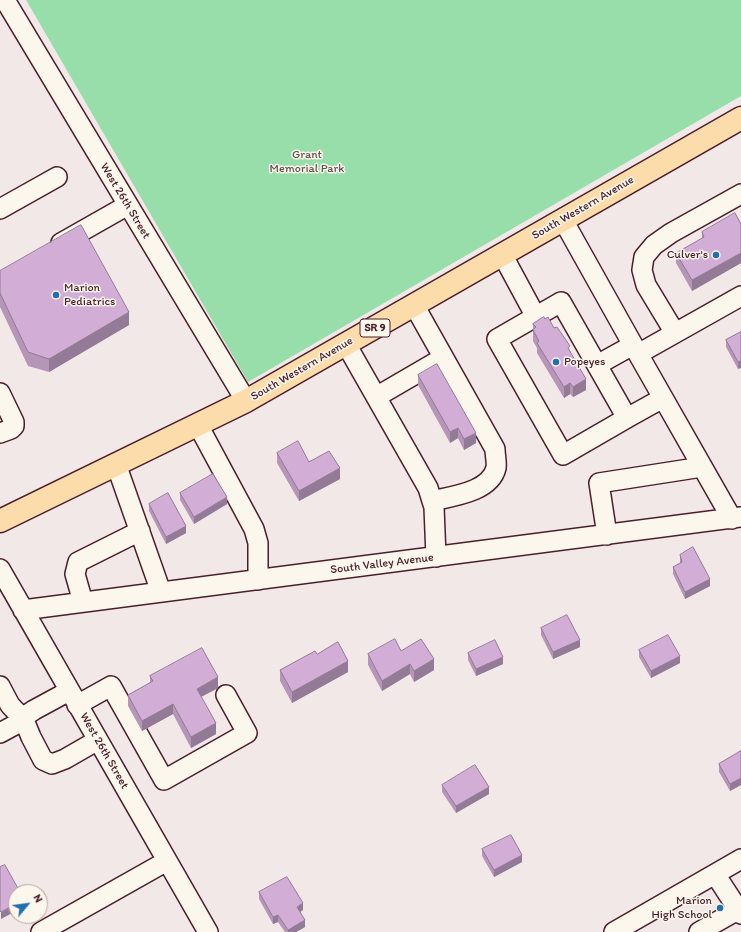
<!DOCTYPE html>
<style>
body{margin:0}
#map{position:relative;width:741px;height:932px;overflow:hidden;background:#f3e8e8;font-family:Itim,sans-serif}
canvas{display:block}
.north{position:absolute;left:8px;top:884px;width:40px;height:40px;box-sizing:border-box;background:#fbf7ec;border:1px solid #b4a19f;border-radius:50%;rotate:61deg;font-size:11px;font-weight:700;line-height:16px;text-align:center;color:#4a1f2b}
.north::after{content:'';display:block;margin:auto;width:14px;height:18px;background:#1f6fb2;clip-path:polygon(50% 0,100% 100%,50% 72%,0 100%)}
</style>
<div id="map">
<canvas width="741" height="932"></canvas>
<div class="north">N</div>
</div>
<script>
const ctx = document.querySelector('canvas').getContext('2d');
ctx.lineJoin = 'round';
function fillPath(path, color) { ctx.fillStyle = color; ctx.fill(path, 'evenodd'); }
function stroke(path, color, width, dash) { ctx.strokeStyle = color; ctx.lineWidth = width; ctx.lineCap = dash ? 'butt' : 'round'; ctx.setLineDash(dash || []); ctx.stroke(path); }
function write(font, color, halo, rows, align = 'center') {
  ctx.font = font + ' Itim,sans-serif'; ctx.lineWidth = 3; ctx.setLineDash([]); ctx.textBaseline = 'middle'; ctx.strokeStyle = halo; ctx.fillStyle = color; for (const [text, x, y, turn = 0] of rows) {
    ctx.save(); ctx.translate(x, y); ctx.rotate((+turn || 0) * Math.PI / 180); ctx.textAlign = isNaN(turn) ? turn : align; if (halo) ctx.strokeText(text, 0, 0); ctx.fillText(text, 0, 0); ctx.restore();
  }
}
fillPath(new Path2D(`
 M 26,0 L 741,0 L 741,96 L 248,382 Z`), '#98deab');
const minor = new Path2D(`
 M 5,0 L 246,401
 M 0,209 L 57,177
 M 563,220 L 633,345 L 732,519
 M 61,243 L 128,205
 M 502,254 L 536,317
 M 561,302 L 627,418 L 563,455 L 497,339 Z
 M 414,305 L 495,449 C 495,455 497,463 496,468 C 490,492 453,496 432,501
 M 675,333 L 646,285 L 642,270 L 644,257 L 654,245 L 671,233 L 741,194
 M 346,344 L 428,488 L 432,501 L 434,507 L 436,557
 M 638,354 L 741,296
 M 597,365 L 633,345
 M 0,393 L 14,422 L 14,426 L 11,429 L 0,433
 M 376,397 L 443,358
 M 627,418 L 663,398
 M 198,425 L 254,529 L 258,543 L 258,580
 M 116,464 L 161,592
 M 607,535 L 599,483 L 702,467
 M 0,569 L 208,932
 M 83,602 L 75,574 L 78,562 L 140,531
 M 23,610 L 741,517
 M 0,686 L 10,705 L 24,720 L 0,733
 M 69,691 L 34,710 L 28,714 L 24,720 L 31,737 L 43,760 L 52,764 L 65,759 L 98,740
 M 77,705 L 111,686 L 164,780 L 247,733 L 226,695
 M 715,874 L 741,914
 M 41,932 L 167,861
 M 614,932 L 741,859
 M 699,932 L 741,908`);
const highway = new Path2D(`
 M 0,521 L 246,401 L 741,118`);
stroke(minor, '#4a1f2b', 22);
stroke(highway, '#4a1f2b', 25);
stroke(minor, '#fbf7ec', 19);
stroke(highway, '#fddcac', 22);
fillPath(new Path2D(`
 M 741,224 L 741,263 L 692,291 L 676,263 L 676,253 L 702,239 L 702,232 Z
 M 0,271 L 129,325 L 49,372 L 28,366 L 0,307 Z
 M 545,319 L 554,328 L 570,351 L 586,390 L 573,397 L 570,394 L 564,398 L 537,353 L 537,348 L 533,341 L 533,324 Z
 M 741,332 L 738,369 L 726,347 L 726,340 Z
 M 418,375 L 476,443 L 464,450 L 458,438 L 450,443 L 418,385 Z
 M 277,453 L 309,462 L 340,479 L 299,501 L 277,463 Z
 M 180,493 L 227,504 L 194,524 L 180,500 Z
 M 149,504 L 186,533 L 166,544 L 149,511 Z
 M 680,555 L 710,586 L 685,599 L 673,574 L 673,567 L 680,563 Z
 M 541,628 L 580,647 L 553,659 L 541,635 Z
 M 639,650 L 680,663 L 651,678 L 639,657 Z
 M 401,651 L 434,670 L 414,682 L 410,674 L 382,691 L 368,665 L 368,654 Z
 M 468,653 L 503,664 L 476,676 L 468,660 Z
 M 317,654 L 348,672 L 292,703 L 280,681 L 280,670 Z
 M 150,676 L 218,688 L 201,697 L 216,734 L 191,748 L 173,714 L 142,731 L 128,706 L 128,695 L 150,683 Z
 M 741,751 L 741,785 L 730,791 L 719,772 L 719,764 Z
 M 442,785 L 489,794 L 456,813 L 442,792 Z
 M 482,849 L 522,862 L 494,877 L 482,856 Z
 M 259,892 L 303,910 L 300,912 L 305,927 L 296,932 L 285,932 L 278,922 L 273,924 L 259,899 Z`), '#b596b9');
fillPath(new Path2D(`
 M 741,253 L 741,263 L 692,291 L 692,280 Z
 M 129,312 L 129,325 L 49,372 L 49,359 Z
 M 741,361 L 741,368 L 738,369 L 738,362 Z
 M 586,379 L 586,390 L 573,397 L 573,387 Z
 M 570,383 L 570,394 L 564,398 L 564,387 Z
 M 458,428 L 458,438 L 450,443 L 450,432 Z
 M 476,433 L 476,443 L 464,450 L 464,439 Z
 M 340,468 L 340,479 L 299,501 L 299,491 Z
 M 227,497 L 227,504 L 194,524 L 194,517 Z
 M 186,526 L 186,533 L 166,544 L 166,537 Z
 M 710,579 L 710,586 L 685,599 L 685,592 Z
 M 580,640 L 580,647 L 553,659 L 553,652 Z
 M 680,656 L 680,663 L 651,678 L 651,671 Z
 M 503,657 L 503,664 L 476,676 L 476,669 Z
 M 434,659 L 434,670 L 414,682 L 414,671 Z
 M 348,661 L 348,672 L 292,703 L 292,692 Z
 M 410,664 L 410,674 L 382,691 L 382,681 Z
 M 218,677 L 218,688 L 197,699 L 197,689 Z
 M 173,704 L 173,714 L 142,731 L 142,721 Z
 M 216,723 L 216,734 L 191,748 L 191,737 Z
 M 741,778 L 741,785 L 730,791 L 730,784 Z
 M 489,787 L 489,794 L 456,813 L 456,806 Z
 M 522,855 L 522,862 L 494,877 L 494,870 Z
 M 303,903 L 303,910 L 297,914 L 297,907 Z
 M 16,904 L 16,911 L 1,919 L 1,912 Z
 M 278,915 L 278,922 L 273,924 L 273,917 Z
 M 305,920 L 305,927 L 296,932 L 288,932 L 288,930 Z`), '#937a96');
const building = new Path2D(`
 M 735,213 L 741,224 L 741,253 L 692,280 L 676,253 L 704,237 L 702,232 Z
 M 81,225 L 129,312 L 49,359 L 28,352 L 0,293 L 0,271 Z
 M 544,317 L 545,319 L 548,317 L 554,328 L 557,327 L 570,346 L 568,348 L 586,379 L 573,387 L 570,383 L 564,387 L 537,343 L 539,341 L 533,330 L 536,327 L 533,324 Z
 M 741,332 L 741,361 L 738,362 L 726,340 Z
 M 437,364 L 476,433 L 464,439 L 458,428 L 450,432 L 418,375 Z
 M 298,441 L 309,462 L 329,451 L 340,468 L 299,491 L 277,453 Z
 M 213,474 L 227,497 L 194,517 L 180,493 Z
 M 168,493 L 186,526 L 166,537 L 149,504 Z
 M 693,547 L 710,579 L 685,592 L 673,567 L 682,562 L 680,555 Z
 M 567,615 L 580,640 L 553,652 L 541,628 Z
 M 668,635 L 680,656 L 651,671 L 639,650 Z
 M 395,639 L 401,651 L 421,639 L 434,659 L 414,671 L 410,664 L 382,681 L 368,654 Z
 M 495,640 L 503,657 L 476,669 L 468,653 Z
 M 338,642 L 348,661 L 292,692 L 280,670 L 315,651 L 317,654 Z
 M 202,648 L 218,677 L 197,689 L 216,723 L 191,737 L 173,704 L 142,721 L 128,695 L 153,681 L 150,676 Z
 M 741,751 L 741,778 L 730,784 L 719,764 Z
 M 475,765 L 489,787 L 456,806 L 442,785 Z
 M 511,835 L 522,855 L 494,870 L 482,849 Z
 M 5,865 L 20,892 L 16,892 L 16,904 L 1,912 L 0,911 L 0,867 Z
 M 287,877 L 303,903 L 297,907 L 305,920 L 288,930 L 278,915 L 273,917 L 259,892 Z`);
fillPath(building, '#d2aed7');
stroke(building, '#937a96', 1);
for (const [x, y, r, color] of [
 [716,255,4,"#1f6fb2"],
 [56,295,4,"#1f6fb2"],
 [556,362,4,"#1f6fb2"],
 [720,908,4,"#1f6fb2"]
]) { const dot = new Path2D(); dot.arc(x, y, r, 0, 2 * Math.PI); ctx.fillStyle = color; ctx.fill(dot); stroke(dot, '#fbf7ec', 1.5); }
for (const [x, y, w] of [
 [375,328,30]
]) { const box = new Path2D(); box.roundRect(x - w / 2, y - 9, w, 18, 3); ctx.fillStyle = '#fbf7ec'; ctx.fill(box); stroke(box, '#4a1f2b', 1); }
write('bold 11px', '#4a1f2b', null, [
 ["SR 9",375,328]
]);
write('12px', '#5e4f4b', '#fbf7ec', [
 ["Grant",307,155],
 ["Memorial Park",307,169]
]);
write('12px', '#4a1f2b', '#fbf7ec', [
 ["West 26th Street",125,201,59],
 ["South Western Avenue",583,208,-30],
 ["South Western Avenue",302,369,-30],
 ["South Valley Avenue",382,564,-7],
 ["West 26th Street",104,751,60]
]);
write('12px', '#4a1f2b', '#fbf7ec', [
 ["Culver's",708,255],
 ["Marion",64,288,"left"],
 ["Pediatrics",64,302,"left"],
 ["Popeyes",564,362,"left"],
 ["Marion",712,901],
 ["High School",712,915]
], 'right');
</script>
